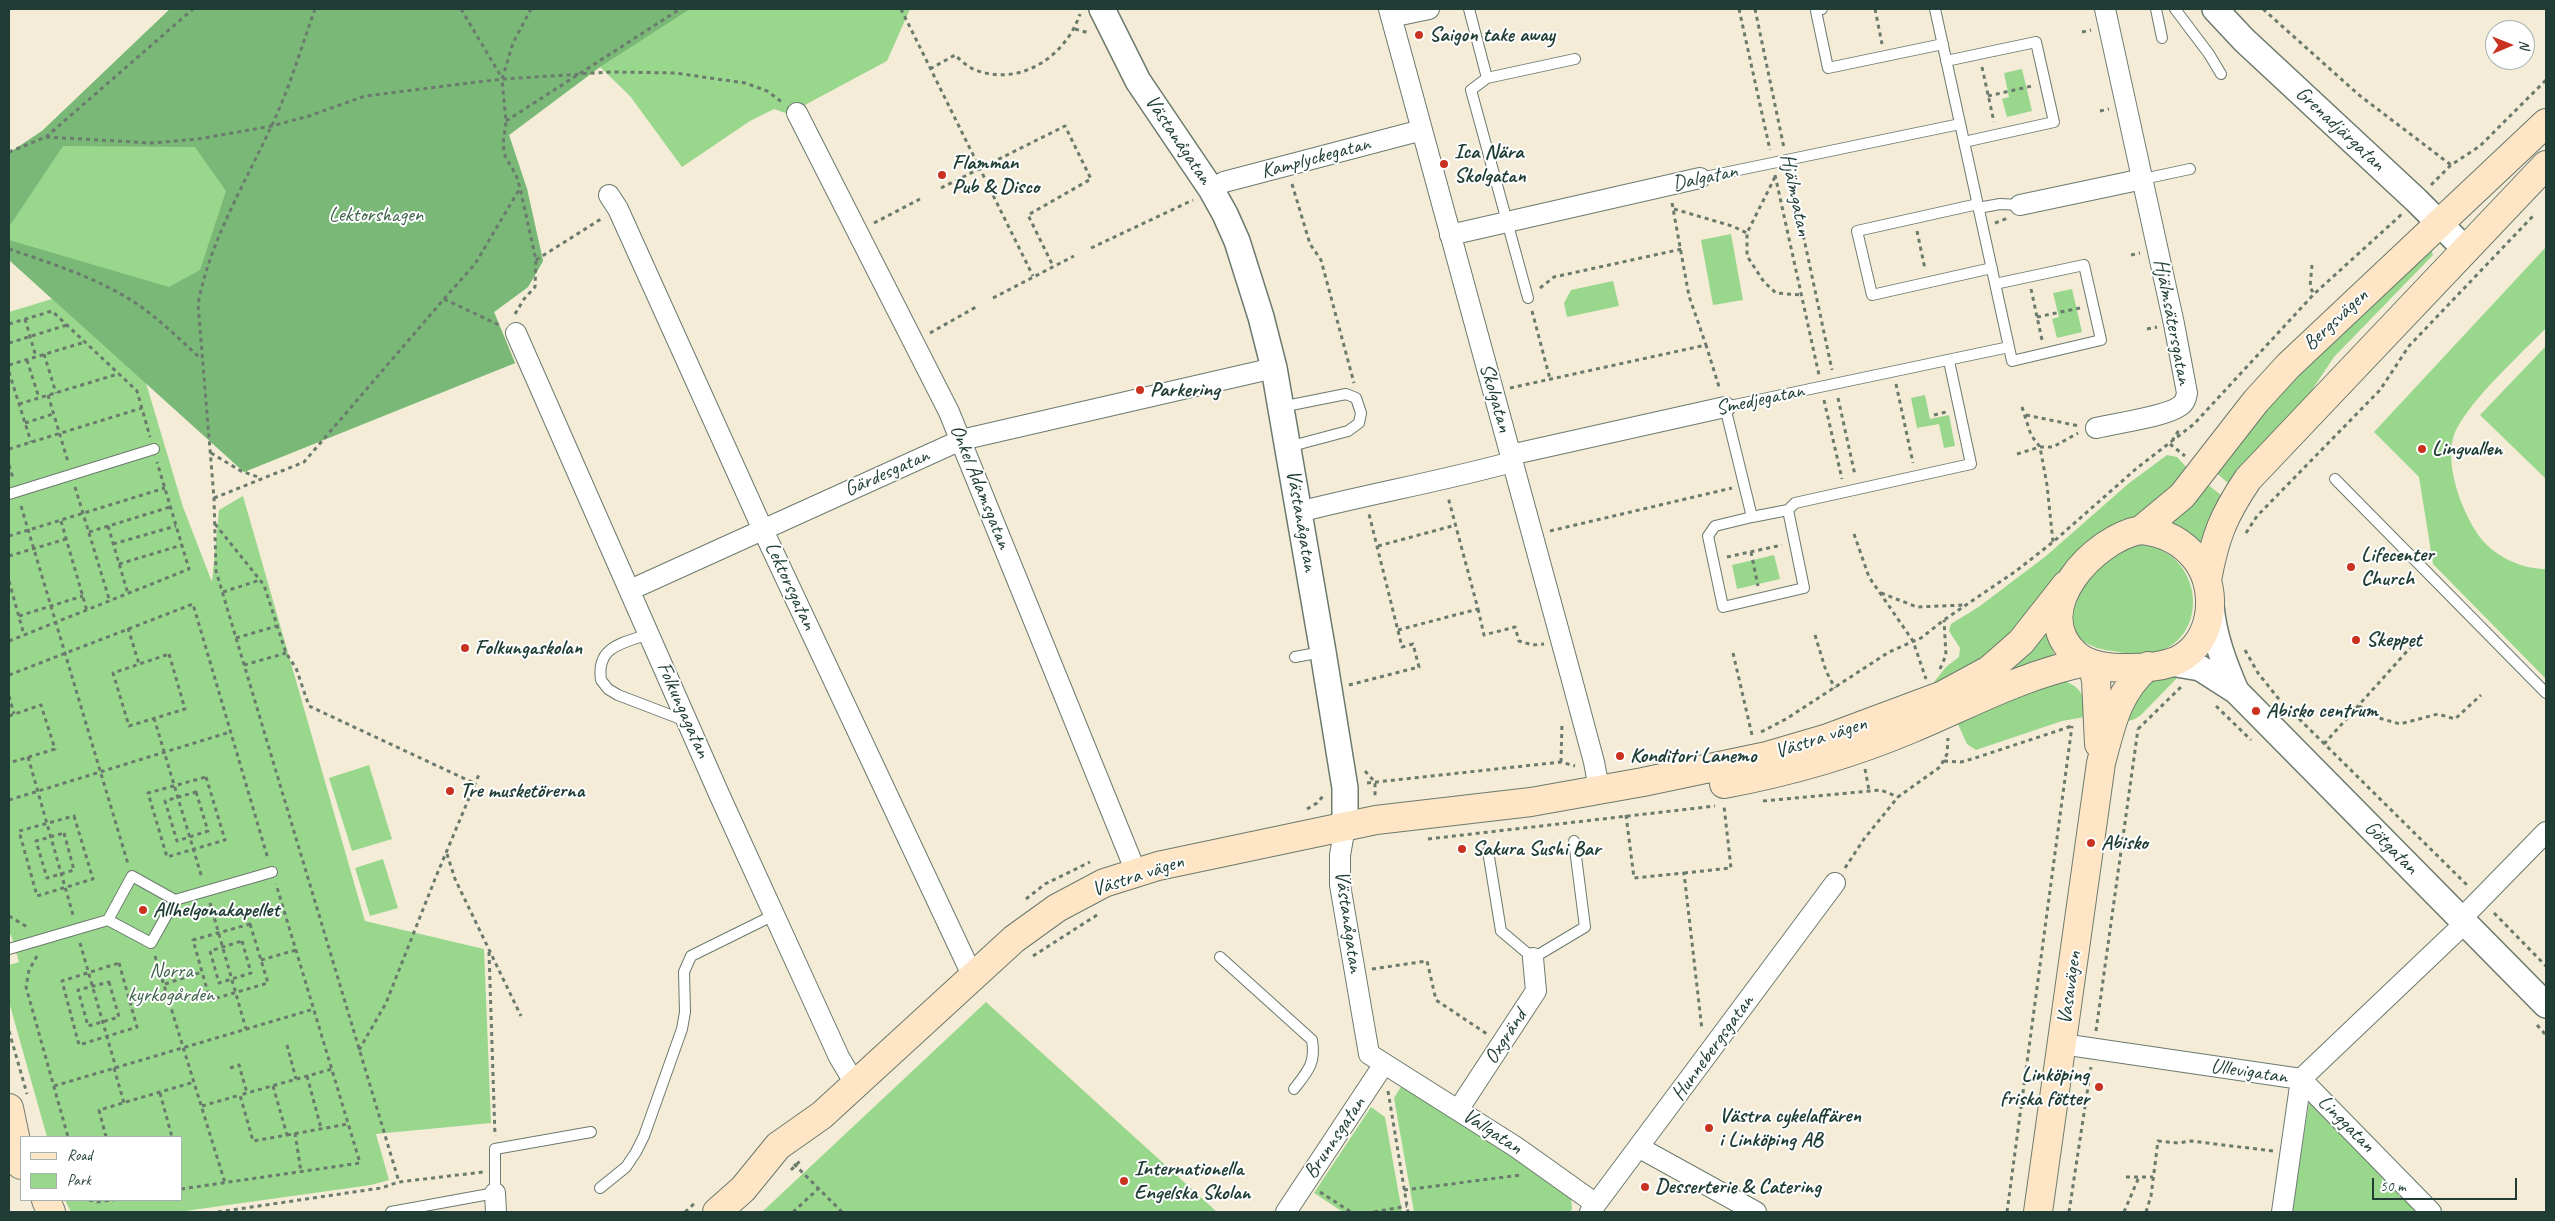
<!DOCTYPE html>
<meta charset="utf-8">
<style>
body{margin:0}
#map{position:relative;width:2555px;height:1221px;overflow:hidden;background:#f5ecd8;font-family:Caveat,sans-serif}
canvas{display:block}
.frame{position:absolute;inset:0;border:10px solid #1f3d34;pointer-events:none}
.legend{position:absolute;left:20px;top:1136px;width:162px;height:65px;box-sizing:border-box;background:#fff;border:1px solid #a5b1ae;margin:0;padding:6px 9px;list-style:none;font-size:15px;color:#1f3d34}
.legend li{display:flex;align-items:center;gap:10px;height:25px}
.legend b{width:25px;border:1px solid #a5b1ae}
.north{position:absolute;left:2485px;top:20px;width:50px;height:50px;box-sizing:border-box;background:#fff;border:1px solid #a5b1ae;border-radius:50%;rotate:89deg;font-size:14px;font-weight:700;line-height:20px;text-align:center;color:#1f3d34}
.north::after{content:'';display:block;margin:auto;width:18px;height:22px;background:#c8321e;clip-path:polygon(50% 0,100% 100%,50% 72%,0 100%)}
.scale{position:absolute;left:2372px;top:1178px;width:145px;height:22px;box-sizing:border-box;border:2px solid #1f3d34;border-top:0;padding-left:6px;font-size:15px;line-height:18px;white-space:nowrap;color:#1f3d34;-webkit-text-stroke:4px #fff;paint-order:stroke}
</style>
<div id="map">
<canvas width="2555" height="1221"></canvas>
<div class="frame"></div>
<ul class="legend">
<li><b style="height:6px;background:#fee5c5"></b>Road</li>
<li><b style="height:14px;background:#99d78d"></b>Park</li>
</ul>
<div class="north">N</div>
<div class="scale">50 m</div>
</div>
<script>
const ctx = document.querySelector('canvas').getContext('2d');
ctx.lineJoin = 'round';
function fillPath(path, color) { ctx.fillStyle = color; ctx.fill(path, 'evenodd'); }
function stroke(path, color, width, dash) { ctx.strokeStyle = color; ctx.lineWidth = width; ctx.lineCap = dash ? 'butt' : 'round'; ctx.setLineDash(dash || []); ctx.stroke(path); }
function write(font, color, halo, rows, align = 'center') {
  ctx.font = font + ' Caveat,sans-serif'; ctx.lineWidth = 4; ctx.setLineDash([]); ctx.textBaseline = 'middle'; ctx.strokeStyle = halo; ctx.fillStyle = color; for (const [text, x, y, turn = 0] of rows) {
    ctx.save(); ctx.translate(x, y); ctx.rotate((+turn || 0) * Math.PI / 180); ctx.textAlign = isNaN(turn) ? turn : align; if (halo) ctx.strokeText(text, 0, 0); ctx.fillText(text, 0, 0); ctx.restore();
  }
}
fillPath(new Path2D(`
 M 170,9 L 910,9 L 887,61 L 788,114 L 774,109 L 750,121 L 682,167 L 630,96 L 600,67 L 509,135 L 527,189 L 543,261 L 528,287 L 494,312 L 515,363 L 244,472 L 146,383 L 183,507 L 212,582 L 219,510 L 243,496 L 365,921 L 484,949 L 491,1123 L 376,1134 L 389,1180 L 371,1185 L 178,1212 L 71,1212 L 65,1200 L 181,1200 L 181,1137 L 47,1137 L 9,1002 L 9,965 L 19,962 L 11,935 L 9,935 L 9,312 L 52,299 L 9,260 L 9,153 L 42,131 Z
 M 2022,69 L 2032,111 L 2007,117 L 2002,99 L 2009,97 L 2004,73 Z
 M 1731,234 L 1743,300 L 1713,305 L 1701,240 Z
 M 2546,247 L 2546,328 C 2519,356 2473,397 2456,430 C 2441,461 2464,520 2485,543 C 2500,559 2524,569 2546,569 L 2546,679 L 2433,564 L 2419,477 L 2374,432 Z
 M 2431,249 L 2433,255 L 2334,357 L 2310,393 L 2229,484 L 2214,471 L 2276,393 Z
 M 1613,281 L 1619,306 L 1567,317 L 1564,303 L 1571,290 Z
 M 2072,289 L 2082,332 L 2057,338 L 2052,319 L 2059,317 L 2053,293 Z
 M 2546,346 L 2546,479 L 2480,415 Z
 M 1925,395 L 1930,419 L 1949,415 L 1955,446 L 1944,448 L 1939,424 L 1917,428 L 1911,398 Z
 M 2167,455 L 2177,457 L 2189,470 L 2179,484 L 2140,514 L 2104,531 L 2085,546 L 1999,651 L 1936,687 L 1934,682 L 1946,667 L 1959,657 L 1960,648 L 1949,631 L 1951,624 L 1980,606 L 2046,556 L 2128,484 Z
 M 2206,483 L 2222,496 L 2210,517 L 2200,543 L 2171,524 L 2171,521 Z
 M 2135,545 C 2205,544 2215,646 2147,654 C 2136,655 2124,653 2113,651 C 2047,643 2074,592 2105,561 C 2113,554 2126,550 2135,545 Z
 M 1774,555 L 1780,579 L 1737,589 L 1732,565 Z
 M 2044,629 L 2055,656 L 2018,671 L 1991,677 Z
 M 2175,674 L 2177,678 L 2141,715 L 2135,719 L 2125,722 L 2125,707 L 2148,681 Z
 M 2059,680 C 2081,684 2084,697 2090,716 L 2062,721 L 1976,750 L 1967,744 L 1957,722 Z
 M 369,765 L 392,839 L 352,851 L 329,778 Z
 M 383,859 L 398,908 L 370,916 L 355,868 Z
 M 986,1002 L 1217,1212 L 762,1212 Z
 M 1402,1085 L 1508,1152 L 1571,1198 L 1572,1209 L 1570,1212 L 1414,1212 L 1394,1098 Z
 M 2310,1096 L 2420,1212 L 2292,1212 Z
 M 1371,1107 L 1385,1117 L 1402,1212 L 1343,1212 L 1314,1193 Z`), '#99d78d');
fillPath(new Path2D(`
 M 170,9 L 690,9 L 600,67 L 509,135 L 527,189 L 543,261 L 528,287 L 494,312 L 515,363 L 244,472 L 9,260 L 9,240 L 169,287 L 200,270 L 226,191 L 195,147 L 63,146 L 9,227 L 9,153 L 42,131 Z`), '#7ab878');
const service = new Path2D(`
 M 1469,9 L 1487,78
 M 1822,9 L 1816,11 L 1828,68 L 1943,44
 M 1935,9 L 2012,361 L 2101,340 L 2084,265 L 1995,284
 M 2156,9 L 2162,38
 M 2175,9 L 2209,54 L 2221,74
 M 1946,61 L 2036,42 L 2054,122 L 1964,142
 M 1700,178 L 1960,124
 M 2143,179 L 2190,169
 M 1978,204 L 1857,231 L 1872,295 L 1992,268
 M 1978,208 L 2000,204 L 2020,205
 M 1528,298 L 1471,90 L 1487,78 L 1575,59
 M 1949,361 L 1971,464 L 1795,503 L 1788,510 L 1752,517 L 1725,407 L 2009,347
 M 1281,407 L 1346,394 L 1356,398 L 1361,413 L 1359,423 L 1348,431 L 1288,447
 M 2335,479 L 2546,693
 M 9,494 L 154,449
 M 1752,517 L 1715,526 L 1708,536 L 1723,607 L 1804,588 L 1788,510
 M 649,634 C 623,643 596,646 601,680 L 608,689 L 618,695 L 686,721
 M 1295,657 L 1322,652
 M 1488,851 L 1501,931 L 1533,958 L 1585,927 L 1574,841
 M 175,900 L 272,872
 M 9,949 L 108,920 L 151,943 L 175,900 L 132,876 L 108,920
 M 1220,957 L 1312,1040 C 1316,1063 1308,1071 1294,1089
 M 600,1188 L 626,1167 L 636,1152 L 644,1136 L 682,1029 L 685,1012 L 684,972 L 691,956 L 774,915
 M 391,1212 L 495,1193 L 495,1149 L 591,1132`);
const minor = new Path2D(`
 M 1389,9 L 1569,669 L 1594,762 L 1599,789
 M 1391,17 L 1429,9
 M 797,113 L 949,412 L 1136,872
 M 1211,189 L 1224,182 L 1422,130
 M 609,195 L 618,209 L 763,530 L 973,977
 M 2020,205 L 2143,179
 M 1450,235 L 1700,178
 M 516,333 L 719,794 L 839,1057 L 855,1084
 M 2096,428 C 2116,423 2165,417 2180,406 C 2185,403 2186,398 2187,393 L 2174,324 L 2105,9
 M 1510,455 L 1725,407
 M 1299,512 C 1370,494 1442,481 1512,462
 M 630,590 L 961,440 L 1274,368
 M 1345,827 L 1340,855 L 1340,885 L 1369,1054 L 1516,1147 L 1596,1204
 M 2461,919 L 2546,832
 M 2062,1044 L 2301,1079 L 2465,923
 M 2301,1079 L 2431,1212
 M 1458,1110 L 1536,991 L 1533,958
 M 1640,1148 L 1756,1212
 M 495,1193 L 496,1212
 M 1286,1212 L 1384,1064
 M 1590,1212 L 1835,883
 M 2282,1212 L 2301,1079`);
const tertiary = new Path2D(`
 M 1102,9 L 1138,81 L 1211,189 L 1225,214 L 1237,241 L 1261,317 L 1274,368 L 1323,652 L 1345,788 L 1345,827
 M 2215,9 L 2244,40 L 2416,200 L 2466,250
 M 2211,606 C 2214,637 2224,663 2236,691
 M 2171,663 L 2200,668 L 2236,691 L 2546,1005`);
const secondary = new Path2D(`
 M 2141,530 L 2182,496 L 2256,401 L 2288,366 L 2546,123
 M 2141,530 C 2162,532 2182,541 2196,559 C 2221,591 2213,650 2170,663 C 2158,667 2142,668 2129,668 C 2111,668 2089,667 2075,654 C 2027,610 2094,538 2141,530 Z
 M 2207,580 C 2215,537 2223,516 2248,479 L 2546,165
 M 2092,664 L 2096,680 L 2099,744
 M 1724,784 C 1788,772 1852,754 1913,728 C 1970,704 2025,674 2086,662
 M 9,1108 L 21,1165
 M 46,1200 L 51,1212
 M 717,1212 L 743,1189 L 778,1146 L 822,1115 L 1014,939 L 1057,908 L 1104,883 L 1158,866 L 1376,820 L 1531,802 L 1643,782 L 1767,756 L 1825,739 L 1943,695 L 1989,670 L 2021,642 L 2066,585
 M 2038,1212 L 2101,763 C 2111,726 2117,692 2148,666`);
stroke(service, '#6a7a6d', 12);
stroke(minor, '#6a7a6d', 22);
stroke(tertiary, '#6a7a6d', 28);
stroke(secondary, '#6a7a6d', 30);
stroke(new Path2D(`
 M 315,9 C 301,48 289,90 271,127 C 244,185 210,241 198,304 L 214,498 L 216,571 L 399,1182
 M 461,9 L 502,78
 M 901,9 L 1033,276
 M 1739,9 L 1770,150
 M 1755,9 L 1784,148
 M 1875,9 L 1882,44
 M 2263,9 L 2359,95 L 2451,165
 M 1075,29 L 1089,33
 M 2082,32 L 2091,30
 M 1982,67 L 1994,122
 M 930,69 L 955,55 C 960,60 967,66 973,69 C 1018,88 1065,58 1080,14
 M 1988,96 L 2032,86
 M 2100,111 L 2109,109
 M 506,121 L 680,9
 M 46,137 L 193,9
 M 9,152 L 46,137 L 152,143 L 198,139 L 272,126 L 309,116 L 365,96 L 502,79 L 612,72 L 675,73 L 745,83 L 767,91 L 782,102
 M 1790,173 L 1832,370
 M 1775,175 L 1819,375
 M 1775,177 L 1747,233 L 1747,256 L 1764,282 L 1776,293 L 1801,295
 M 1292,184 L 1310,244 L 1321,260 L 1354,383
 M 2431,185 L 2451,165 L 2480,146 L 2546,80
 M 941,188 L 1065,126 L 1091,179 L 1028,215 L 1053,266
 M 1672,203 L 1689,296 L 1706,345
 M 1674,209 L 1732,226 L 1747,233
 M 874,223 L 920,199
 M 1995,223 L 2008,218
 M 1917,231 L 1925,269
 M 1091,248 L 1193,200
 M 9,249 C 53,264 101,279 140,306 C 161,321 182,341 201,359
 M 2131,255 L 2140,253
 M 536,260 L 601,219
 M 2312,265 L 2310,287 L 2314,294
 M 1540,288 L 1554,277 L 1682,249
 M 2031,289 L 2042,340
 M 993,298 L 1074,256
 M 444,299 L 475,264 L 520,188
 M 1532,311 L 1550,379
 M 515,314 L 524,299 L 535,287 L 536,260 L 520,188 L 516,175 L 505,156 L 503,144 L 506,122 L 502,79 L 513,43 L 531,9
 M 2037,317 L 2080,308
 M 25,319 L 36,357
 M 9,324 L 52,311 L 137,391 L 150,437
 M 2147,329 L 2157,327
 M 930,333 L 976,307
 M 9,343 L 67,325
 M 44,354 L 56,393
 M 27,360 L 39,398
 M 9,365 L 85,342
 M 9,372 L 31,442
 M 1896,384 L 1913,463
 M 1510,388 L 1706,345 L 1720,390
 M 48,395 L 68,462
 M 1838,398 L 1855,475
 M 1824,400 L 1842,479
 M 19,404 L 118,374
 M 2022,407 L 2031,435 L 2040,447 L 2047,485 L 2053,542
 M 1934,415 L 1946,412
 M 2026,415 L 2079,426
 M 25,423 L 53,414
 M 2172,441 L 2179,430
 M 2170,444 L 2185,456
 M 9,449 L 142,408
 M 211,453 L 241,471 L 261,478
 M 2017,454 L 2040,447 L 2053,447 L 2078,433
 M 9,465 L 13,478
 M 75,487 L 110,602
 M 214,498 L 304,462 L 444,299 L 499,325
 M 21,506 L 128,864
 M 61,521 L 87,611
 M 215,524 L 264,585 L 286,653 L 296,668 L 309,706 L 476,784
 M 108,526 L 128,594
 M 1550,531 L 1732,488
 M 89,532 L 170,507
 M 2246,533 L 2257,516 L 2380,390 L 2409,346 L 2533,216
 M 1854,534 L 1869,577 L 1913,641 L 1926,679
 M 9,536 L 165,488
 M 113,544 L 176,526
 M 1378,546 L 1456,525
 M 1751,552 L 1758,586
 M 9,556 L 66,539
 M 1727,557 L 1782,545
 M 119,564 L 182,545
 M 9,581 L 24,635
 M 223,592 L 260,580
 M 1881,593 L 1917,607 L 1964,605
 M 1478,609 L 1484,635 L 1515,627 L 1519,641 L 1533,645 L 1544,644
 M 19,616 L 83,596
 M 128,628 L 139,664
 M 1398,630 L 1478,609 L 1448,497
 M 1815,635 L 1826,671 L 1835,688
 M 236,638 L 277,626
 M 9,641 L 189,569 L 157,462
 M 2245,650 L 2258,673 L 2278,698 L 2467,885
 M 1733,653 L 1752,735
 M 169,654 L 185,709 L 129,726 L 113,673 Z
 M 244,665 L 286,653
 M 1940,669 L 1946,655 L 1944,620
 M 9,675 L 193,604 L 268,859
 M 1349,685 L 1419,667 L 1413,644 L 1402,647 L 1369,514
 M 9,696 L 14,714
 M 2216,706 L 2251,740
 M 2359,706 L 2379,718 L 2400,724 L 2438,714 L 2455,719 L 2481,695
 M 9,716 L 41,705 L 55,749 L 9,763
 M 154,718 L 202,878
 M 2138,729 L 2182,686
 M 1761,732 L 1786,719 L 1889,652 L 1921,638 L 1944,620 L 2016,571 L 2053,542 L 2137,468 L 2194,424 L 2314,294 L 2402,214
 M 2324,744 L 2418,639
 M 28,757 L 73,915
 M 1944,761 L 1961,762 L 1975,758 L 2072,726
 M 1561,762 L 1562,722
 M 1865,769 L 1869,790
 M 1365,771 L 1375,782 L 1375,798
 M 206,777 L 225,840 L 167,857 L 148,793 Z
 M 1367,783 L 1561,762 L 1575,766
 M 196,792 L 208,831 L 177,841 L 165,801 Z
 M 9,800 L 230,732
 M 1763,801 L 1881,790 L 1898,797
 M 1307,809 L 1317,803 L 1323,796
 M 1626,815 L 1634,878 L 1684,873 L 1702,1030
 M 74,816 L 93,879 L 37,896 L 19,831 Z
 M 64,833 L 74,870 L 47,878 L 36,841 Z
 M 1428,839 L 1715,806
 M 447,854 L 455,879 L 521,1016
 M 1845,868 L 1864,839 L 1898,797 L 1940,767 L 1947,754 L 1948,738
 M 1684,873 L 1731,868 L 1724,806
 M 1026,899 L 1045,884 L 1090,862
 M 210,903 L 246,1029
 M 2494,913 L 2546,966
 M 9,916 L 29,928
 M 250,924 L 268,983 L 210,1000 L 193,940 Z
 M 242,941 L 251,973 L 219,983 L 210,951 Z
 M 80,943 L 116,1068
 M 489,952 L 495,1136
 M 37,956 L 29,970 L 26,987 L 68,1137
 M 155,956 L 225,1183
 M 1033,956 L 1097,915
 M 261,960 L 296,950
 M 119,963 L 137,1027 L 79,1045 L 62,981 Z
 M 1372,969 L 1427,961 L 1436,1000 L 1487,1034
 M 109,982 L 119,1017 L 88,1026 L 78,990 Z
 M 165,984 L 202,972
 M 2537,1025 L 2546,1035
 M 9,1031 L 27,1094
 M 2096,1031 L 2138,729
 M 287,1045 L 296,1079
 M 359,1050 L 386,1003 L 435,879 L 480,772
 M 114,1068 L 124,1103
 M 230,1068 L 239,1065 L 247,1093
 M 307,1076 L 321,1128
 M 54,1086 L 314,1009
 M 273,1086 L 287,1135 L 253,1141 L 240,1095 L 332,1069
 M 1388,1091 L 1408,1212
 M 160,1093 L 172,1137
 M 202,1106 L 240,1095
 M 295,1133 L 301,1172
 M 287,1135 L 348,1124
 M 106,1137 L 99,1110 L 194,1082
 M 794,1164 L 842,1212
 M 791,1170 L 801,1160
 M 2126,1177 L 2153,1177
 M 181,1189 L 360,1163 L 276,884
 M 1404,1190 L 1521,1175
 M 1320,1192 L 1351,1212
 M 89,1200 L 97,1202 L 114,1200
 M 9,1211 L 9,1212
 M 218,1212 L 381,1188 L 399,1182 L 483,1172
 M 685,1212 L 696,1202
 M 793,1212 L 818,1189
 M 1374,1212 L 1407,1206
 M 2007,1212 L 2072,726
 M 2069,1212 L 2091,1067
 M 2124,1212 L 2139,1177
 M 2146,1212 L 2151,1196 L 2158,1141 L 2178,1143 L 2191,1141 L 2273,1151`), '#6a7a6d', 3, [4, 4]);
stroke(service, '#fff', 10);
stroke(minor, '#fff', 20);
stroke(tertiary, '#fff', 25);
stroke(secondary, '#fee5c5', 28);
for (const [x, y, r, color] of [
 [1419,35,5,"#c8321e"],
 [1444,164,5,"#c8321e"],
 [942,175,5,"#c8321e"],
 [1140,390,5,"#c8321e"],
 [2422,449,5,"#c8321e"],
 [2351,567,5,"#c8321e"],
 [2356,640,5,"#c8321e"],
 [465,648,5,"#c8321e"],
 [2256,711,5,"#c8321e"],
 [1620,756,5,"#c8321e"],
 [450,791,5,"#c8321e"],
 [2091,843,5,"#c8321e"],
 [1462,849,5,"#c8321e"],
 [143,910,5,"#c8321e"],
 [2099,1087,5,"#c8321e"],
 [1709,1128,5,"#c8321e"],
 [1124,1181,5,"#c8321e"],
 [1645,1187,5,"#c8321e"]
]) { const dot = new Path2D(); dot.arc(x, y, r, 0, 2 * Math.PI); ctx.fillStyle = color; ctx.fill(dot); stroke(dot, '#fff', 2); }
write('bold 21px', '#1f3d34', '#fff', [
 ["Saigon take away",1429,35],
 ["Ica Nära",1454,152],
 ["Skolgatan",1454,176],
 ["Flamman",952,163],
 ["Pub & Disco",952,187],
 ["Parkering",1150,390],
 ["Lingvallen",2432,449],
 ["Lifecenter",2361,555],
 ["Church",2361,579],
 ["Skeppet",2366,640],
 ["Folkungaskolan",475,648],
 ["Abisko centrum",2266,711],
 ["Konditori Lanemo",1630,756],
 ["Tre musketörerna",460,791],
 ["Abisko",2101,843],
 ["Sakura Sushi Bar",1472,849],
 ["Allhelgonakapellet",153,910],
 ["Linköping",2089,1075,"right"],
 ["friska fötter",2089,1099,"right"],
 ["Västra cykelaffären",1719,1116],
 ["i Linköping AB",1719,1140],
 ["Internationella",1134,1169],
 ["Engelska Skolan",1134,1193],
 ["Desserterie & Catering",1655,1187]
], 'left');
write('21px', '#1f3d34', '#fff', [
 ["Grenadjärgatan",2340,129,43],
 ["Västanågatan",1178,140,56],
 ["Kamplyckegatan",1316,158,-15],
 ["Dalgatan",1705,178,-12],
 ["Hjälmgatan",1795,195,78],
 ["Bergsvägen",2336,320,-43],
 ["Hjälmsätersgatan",2172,322,79],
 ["Skolgatan",1495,398,74],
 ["Smedjegatan",1760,400,-12],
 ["Gärdesgatan",887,473,-24],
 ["Onkel Adamsgatan",980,487,68],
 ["Västanågatan",1301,521,80],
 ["Lektorsgatan",790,586,65],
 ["Folkungagatan",683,710,66],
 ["Västra vägen",1821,738,-18],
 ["Götgatan",2391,848,45],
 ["Västra vägen",1138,876,-18],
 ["Västanågatan",1348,922,82],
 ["Vasavägen",2070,988,-82],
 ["Oxgränd",1506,1037,-57],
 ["Hunnebergsgatan",1713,1048,-54],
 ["Ullevigatan",2249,1072,8],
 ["Linggatan",2346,1124,45],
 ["Vallgatan",1492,1132,33],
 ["Brunnsgatan",1335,1138,-56]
]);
write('21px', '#3e644a', '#fff', [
 ["Lektorshagen",376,215],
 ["Norra",171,971],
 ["kyrkogården",171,995]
]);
</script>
